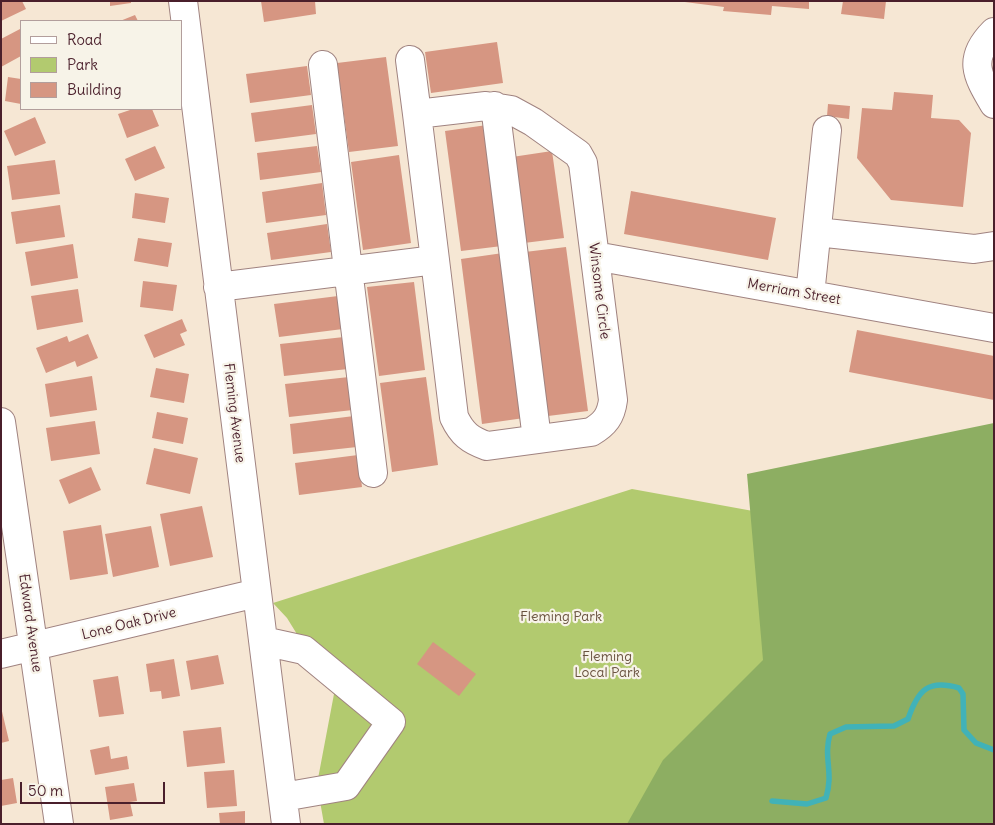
<!DOCTYPE html>
<style>
body{margin:0}
#map{position:relative;width:995px;height:825px;overflow:hidden;background:#f6e7d4;font-family:Delius,sans-serif}
canvas{display:block}
.frame{position:absolute;inset:0;border:2px solid #4a1f2b;pointer-events:none}
.legend{position:absolute;left:20px;top:20px;width:162px;height:90px;box-sizing:border-box;background:#f7f3e8;border:1px solid #b29e9c;margin:0;padding:6px 9px;list-style:none;font-size:15px;color:#4a1f2b}
.legend li{display:flex;align-items:center;gap:10px;height:25px}
.legend b{width:25px;border:1px solid #b29e9c}
.scale{position:absolute;left:20px;top:782px;width:145px;height:22px;box-sizing:border-box;border:2px solid #4a1f2b;border-top:0;padding-left:6px;font-size:15px;line-height:18px;white-space:nowrap;color:#4a1f2b;-webkit-text-stroke:4px #f7f3e8;paint-order:stroke}
</style>
<div id="map">
<canvas width="995" height="825"></canvas>
<div class="frame"></div>
<ul class="legend">
<li><b style="height:6px;background:#fff"></b>Road</li>
<li><b style="height:14px;background:#b2ca6f"></b>Park</li>
<li><b style="height:14px;background:#d69682"></b>Building</li>
</ul>
<div class="scale">50 m</div>
</div>
<script>
const ctx = document.querySelector('canvas').getContext('2d');
ctx.lineJoin = 'round';
function fillPath(path, color) { ctx.fillStyle = color; ctx.fill(path, 'evenodd'); }
function stroke(path, color, width, dash) { ctx.strokeStyle = color; ctx.lineWidth = width; ctx.lineCap = dash ? 'butt' : 'round'; ctx.setLineDash(dash || []); ctx.stroke(path); }
function write(font, color, halo, rows, align = 'center') {
  ctx.font = font + ' Delius,sans-serif'; ctx.lineWidth = 4.5; ctx.setLineDash([]); ctx.textBaseline = 'middle'; ctx.strokeStyle = halo; ctx.fillStyle = color; for (const [text, x, y, turn = 0] of rows) {
    ctx.save(); ctx.translate(x, y); ctx.rotate((+turn || 0) * Math.PI / 180); ctx.textAlign = isNaN(turn) ? turn : align; if (halo) ctx.strokeText(text, 0, 0); ctx.fillText(text, 0, 0); ctx.restore();
  }
}
fillPath(new Path2D(`
 M 632,489 L 753,511 L 782,824 L 324,824 L 317,784 L 334,694 L 287,618 L 273,603 Z`), '#b2ca6f');
fillPath(new Path2D(`
 M 994,423 L 994,824 L 627,824 L 663,760 L 763,660 L 747,474 Z`), '#8dae62');
stroke(new Path2D(`
 M 772,801 L 807,804 L 826,798 C 834,772 823,758 830,734 L 846,727 L 894,726 L 908,719 C 918,690 928,679 959,688 L 963,694 L 964,730 L 976,743 L 994,750`), '#41b2b8', 5.5);
fillPath(new Path2D(`
 M 1,1 L 22,1 L 26,9 L 1,21 Z
 M 110,1 L 131,1 L 131,3 L 110,6 Z
 M 261,1 L 315,1 L 316,14 L 264,22 Z
 M 677,1 L 809,1 L 809,9 L 772,6 L 771,15 L 723,11 L 724,7 Z
 M 843,1 L 886,1 L 884,19 L 841,14 Z
 M 135,15 L 138,21 L 120,21 Z
 M 20,29 L 21,56 L 1,67 L 1,39 Z
 M 497,42 L 503,83 L 431,93 L 425,52 Z
 M 386,57 L 398,146 L 349,152 L 337,63 Z
 M 307,66 L 311,95 L 250,103 L 246,74 Z
 M 8,77 L 21,79 L 21,104 L 5,101 Z
 M 894,92 L 933,95 L 931,118 L 959,120 L 971,133 L 963,207 L 891,200 L 857,158 L 862,108 L 892,110 Z
 M 828,104 L 850,106 L 849,119 L 827,116 Z
 M 312,105 L 316,134 L 255,142 L 251,113 Z
 M 133,109 L 152,109 L 159,126 L 127,138 L 118,114 Z
 M 35,117 L 46,143 L 15,156 L 4,131 Z
 M 487,125 L 502,246 L 461,251 L 445,131 Z
 M 155,146 L 165,168 L 135,181 L 125,159 Z
 M 317,146 L 321,172 L 260,180 L 257,153 Z
 M 552,151 L 564,238 L 524,243 L 512,157 Z
 M 399,155 L 411,243 L 363,250 L 351,162 Z
 M 55,160 L 60,194 L 12,200 L 7,166 Z
 M 322,183 L 326,215 L 266,223 L 262,192 Z
 M 631,191 L 776,218 L 768,260 L 624,234 Z
 M 135,193 L 169,198 L 165,223 L 132,218 Z
 M 60,205 L 65,237 L 16,244 L 11,212 Z
 M 327,224 L 331,252 L 271,260 L 267,233 Z
 M 138,238 L 172,243 L 168,267 L 134,261 Z
 M 73,244 L 78,278 L 31,286 L 25,252 Z
 M 566,247 L 588,411 L 548,416 L 525,252 Z
 M 503,253 L 524,418 L 482,424 L 461,259 Z
 M 143,281 L 177,285 L 173,311 L 140,307 Z
 M 414,282 L 425,370 L 379,376 L 367,287 Z
 M 78,289 L 83,322 L 37,330 L 31,296 Z
 M 338,296 L 343,329 L 279,337 L 274,304 Z
 M 182,319 L 187,331 L 180,334 L 185,345 L 154,358 L 144,335 Z
 M 857,330 L 994,356 L 994,400 L 849,372 Z
 M 88,334 L 98,358 L 77,367 L 75,361 L 46,373 L 36,348 L 67,336 L 69,342 Z
 M 344,337 L 348,369 L 284,376 L 280,344 Z
 M 156,368 L 189,374 L 184,403 L 150,397 Z
 M 92,376 L 97,410 L 50,417 L 45,384 Z
 M 349,377 L 353,410 L 289,417 L 285,384 Z
 M 426,377 L 438,465 L 392,472 L 380,383 Z
 M 157,412 L 188,418 L 183,444 L 152,438 Z
 M 354,416 L 357,447 L 293,454 L 290,424 Z
 M 95,421 L 100,454 L 51,461 L 46,428 Z
 M 154,448 L 198,458 L 190,494 L 146,484 Z
 M 358,455 L 362,487 L 299,495 L 295,463 Z
 M 91,467 L 101,490 L 69,504 L 59,480 Z
 M 202,506 L 213,557 L 170,566 L 160,514 Z
 M 101,525 L 108,574 L 70,580 L 63,531 Z
 M 151,526 L 159,567 L 113,577 L 105,534 Z
 M 433,642 L 476,674 L 459,696 L 417,664 Z
 M 218,655 L 224,684 L 191,690 L 186,661 Z
 M 174,659 L 180,696 L 162,699 L 161,691 L 150,692 L 146,664 Z
 M 118,676 L 124,714 L 99,717 L 93,680 Z
 M 1,707 L 9,741 L 1,743 Z
 M 221,727 L 225,763 L 187,767 L 183,731 Z
 M 109,746 L 111,759 L 127,756 L 129,769 L 95,775 L 90,750 Z
 M 234,770 L 237,806 L 207,808 L 204,772 Z
 M 13,778 L 17,803 L 1,806 L 1,780 Z
 M 134,783 L 137,801 L 130,802 L 133,816 L 110,820 L 105,787 Z
 M 245,811 L 245,824 L 220,824 L 219,813 Z`), '#d69682');
const minor = new Path2D(`
 M 183,1 L 286,824
 M 994,32 C 967,59 977,75 994,104
 M 410,60 L 417,114
 M 323,65 L 373,473
 M 495,106 L 537,439
 M 817,232 L 974,249 L 994,246
 M 595,256 L 994,328
 M 218,287 L 435,260 L 417,114 L 486,106 L 511,110 L 533,122 L 578,154 L 583,163 L 613,400 C 611,416 605,424 591,432 L 487,446 C 470,440 462,434 454,417 L 435,260
 M 810,295 L 827,130
 M 1,422 L 59,824
 M 263,641 L 304,650 L 391,722 L 346,786 L 283,797
 M 1,654 L 257,593`);
stroke(minor, '#a08380', 30);
stroke(minor, '#fff', 28);
write('14px', '#4a1f2b', '#f7f3e8', [
 ["Winsome Circle",599,291,83],
 ["Merriam Street",794,292,10],
 ["Fleming Avenue",234,413,83],
 ["Edward Avenue",30,623,82],
 ["Lone Oak Drive",129,624,-14]
]);
write('14px', '#69523f', '#f7f3e8', [
 ["Fleming Park",561,617],
 ["Fleming",607,657],
 ["Local Park",607,673]
]);
</script>
